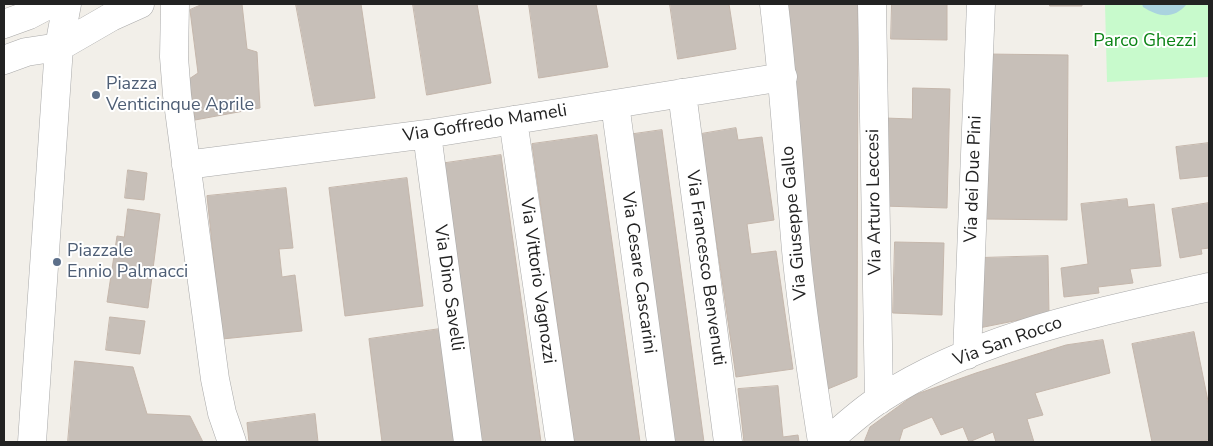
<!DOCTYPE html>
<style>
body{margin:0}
#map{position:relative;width:1213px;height:446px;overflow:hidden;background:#f2efe9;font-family:"Nunito Sans",sans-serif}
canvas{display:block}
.frame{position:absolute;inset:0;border:5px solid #222;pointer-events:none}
</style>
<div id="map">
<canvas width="1213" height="446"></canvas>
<div class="frame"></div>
</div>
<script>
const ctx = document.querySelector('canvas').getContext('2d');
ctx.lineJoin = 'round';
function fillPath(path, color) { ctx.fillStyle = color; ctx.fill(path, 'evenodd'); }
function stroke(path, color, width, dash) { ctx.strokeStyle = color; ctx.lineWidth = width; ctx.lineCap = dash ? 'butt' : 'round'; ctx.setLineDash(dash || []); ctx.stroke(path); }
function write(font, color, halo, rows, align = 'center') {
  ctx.font = font + ' "Nunito Sans",sans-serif'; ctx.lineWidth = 4; ctx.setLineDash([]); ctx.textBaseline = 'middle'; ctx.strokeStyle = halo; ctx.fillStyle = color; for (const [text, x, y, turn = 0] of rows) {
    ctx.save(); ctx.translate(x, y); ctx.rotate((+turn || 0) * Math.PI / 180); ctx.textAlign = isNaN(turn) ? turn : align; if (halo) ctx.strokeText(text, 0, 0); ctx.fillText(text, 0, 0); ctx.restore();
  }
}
fillPath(new Path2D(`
 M 1105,4 L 1209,4 L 1209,77 L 1107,82 Z`), '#c8facc');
fillPath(new Path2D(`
 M 1142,4 L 1187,4 C 1173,20 1159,17 1143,7 Z`), '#aad3df');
const building = new Path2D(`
 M 203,4 L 242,4 L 247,49 L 257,52 L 260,108 L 195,120 L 189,79 L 198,73 L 190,10 Z
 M 296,4 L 361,4 L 375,98 L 315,106 Z
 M 413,4 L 477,4 L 491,83 L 427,95 Z
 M 529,4 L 596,4 L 608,67 L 539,78 Z
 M 670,4 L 729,4 L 736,49 L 678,59 Z
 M 785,4 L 858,4 L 857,377 L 823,391 Z
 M 892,4 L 947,4 L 947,40 L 891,39 Z
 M 1050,4 L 1082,4 L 1082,6 L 1050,6 Z
 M 985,54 L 1068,55 L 1067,220 L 984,219 Z
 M 913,88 L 950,89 L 947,208 L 883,206 L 885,118 L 912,119 Z
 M 736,128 L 738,140 L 762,137 L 774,220 L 747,224 L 751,254 L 776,251 L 793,369 L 736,377 L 701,134 Z
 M 662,130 L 704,442 L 669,442 L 627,135 Z
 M 597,135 L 640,442 L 574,442 L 532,144 Z
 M 1209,143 L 1209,176 L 1180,179 L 1176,147 Z
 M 501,155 L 541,442 L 477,442 L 439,164 Z
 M 128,170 L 147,173 L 144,200 L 125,198 Z
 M 407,178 L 423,306 L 345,316 L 329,188 Z
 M 286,188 L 293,248 L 279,249 L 282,277 L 295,275 L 302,331 L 222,339 L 207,196 Z
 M 1127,199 L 1128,207 L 1154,204 L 1161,266 L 1130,269 L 1133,283 L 1098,287 L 1099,293 L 1064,297 L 1061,268 L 1088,264 L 1081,204 Z
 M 1209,203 L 1209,248 L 1201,249 L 1202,254 L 1180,258 L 1172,209 Z
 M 128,209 L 160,214 L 148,308 L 107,302 L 117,236 L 124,237 Z
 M 895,242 L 944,243 L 942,315 L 893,313 Z
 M 1048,256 L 1049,314 L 979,328 L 979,258 Z
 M 110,317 L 145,321 L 140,354 L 106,350 Z
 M 440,329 L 455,442 L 382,442 L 369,339 Z
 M 1194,332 L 1209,406 L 1209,440 L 1196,442 L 1152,442 L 1132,344 Z
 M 1103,340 L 1110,373 L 1035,393 L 1043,415 L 1027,419 L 1034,442 L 996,442 L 993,432 L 969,442 L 963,427 L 941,435 L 932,417 L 903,429 L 899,442 L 864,442 L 870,427 L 914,395 L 976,373 L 1066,345 Z
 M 75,361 L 133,367 L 147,414 L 190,416 L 203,442 L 68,442 Z
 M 778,386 L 783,437 L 798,435 L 799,442 L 744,442 L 738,389 Z
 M 315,414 L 318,442 L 249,442 L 247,423 Z`);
fillPath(building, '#c7bfb8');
stroke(building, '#c4b6ab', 1);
const street = new Path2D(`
 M 175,4 L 174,57 L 177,95 L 215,379 L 222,413 L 232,442
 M 774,4 C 784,86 789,168 796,250 C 802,314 812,378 822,442
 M 872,4 L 879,400
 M 4,24 L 29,15 L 50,4
 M 4,60 L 26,52 L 59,47 L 111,17 L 140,4
 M 682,93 L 728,442
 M 615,104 L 661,442
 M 513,120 L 560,442
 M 427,134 L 468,442
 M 186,165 L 427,134 L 783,77
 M 967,355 L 981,4
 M 32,442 L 59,47 L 67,4
 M 827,442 C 844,427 861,411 880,399 C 979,335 1096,313 1209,287`);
stroke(street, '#a9a9a9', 29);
stroke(street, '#fff', 28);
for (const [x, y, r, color] of [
 [96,95,5,"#5c6f8a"],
 [57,262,5,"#5c6f8a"]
]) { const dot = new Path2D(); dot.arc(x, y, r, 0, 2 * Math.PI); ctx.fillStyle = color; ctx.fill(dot); stroke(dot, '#fff', 2); }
write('18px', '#0c8416', '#fff', [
 ["Parco Ghezzi",1145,42]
]);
write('18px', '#4e5e75', '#fff', [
 ["Piazza",106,85],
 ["Venticinque Aprile",106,106],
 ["Piazzale",67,252],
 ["Ennio Palmacci",67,273]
], 'left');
write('18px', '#222', '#fff', [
 ["Via Goffredo Mameli",485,124,-9],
 ["Via dei Due Pini",974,179,-88],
 ["Via Arturo Leccesi",875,202,-91],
 ["Via Giuseppe Gallo",795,223,-95],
 ["Via Francesco Benvenuti",705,268,82],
 ["Via Cesare Cascarini",638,273,82],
 ["Via Vittorio Vagnozzi",537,281,82],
 ["Via Dino Savelli",448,288,82],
 ["Via San Rocco",1008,342,-20]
]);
</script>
